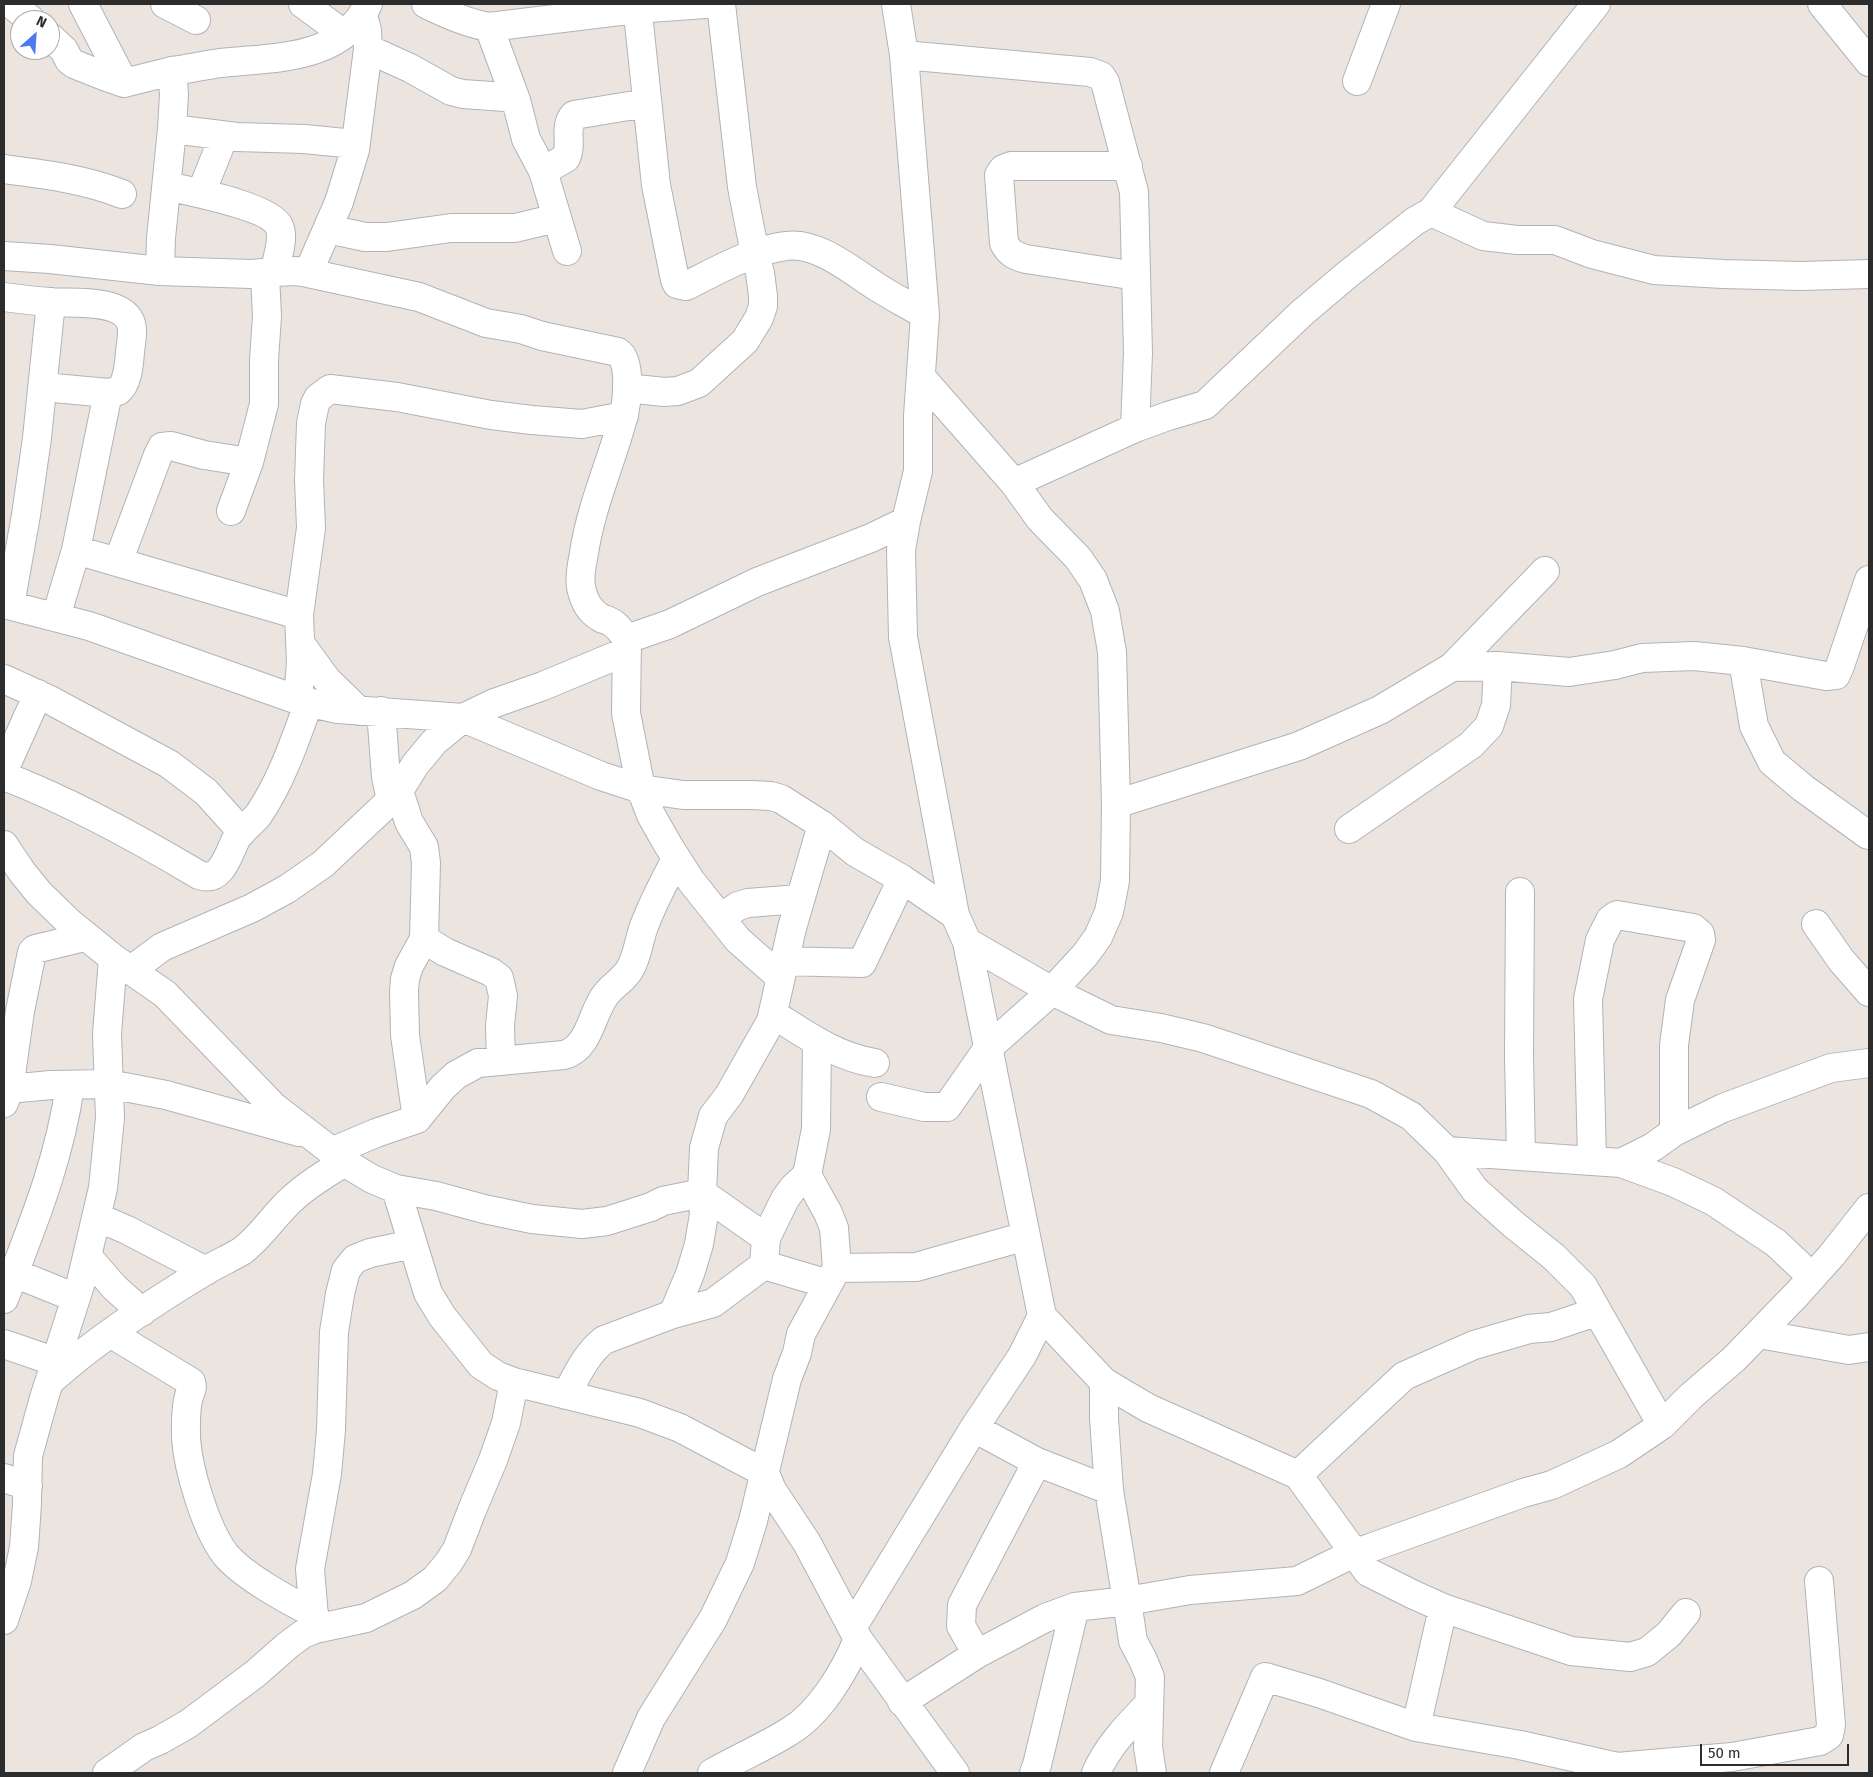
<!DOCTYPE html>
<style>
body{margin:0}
#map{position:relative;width:1873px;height:1777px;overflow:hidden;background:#ece5df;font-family:"Fira Sans",sans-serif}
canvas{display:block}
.frame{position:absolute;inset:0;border:5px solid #2c2c2c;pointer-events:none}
.north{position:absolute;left:10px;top:10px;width:50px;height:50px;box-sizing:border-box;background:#fff;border:1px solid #ababab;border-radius:50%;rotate:26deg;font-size:14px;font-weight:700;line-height:20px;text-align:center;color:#2c2c2c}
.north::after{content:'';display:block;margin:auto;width:18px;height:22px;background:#4b7bee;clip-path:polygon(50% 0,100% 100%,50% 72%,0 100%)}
.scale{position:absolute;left:1700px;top:1744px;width:149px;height:22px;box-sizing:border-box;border:2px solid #2c2c2c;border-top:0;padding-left:6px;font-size:15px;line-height:18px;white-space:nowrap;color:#2c2c2c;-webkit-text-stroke:4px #fff;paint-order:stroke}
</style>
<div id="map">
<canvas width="1873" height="1777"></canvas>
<div class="frame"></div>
<div class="north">N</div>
<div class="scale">50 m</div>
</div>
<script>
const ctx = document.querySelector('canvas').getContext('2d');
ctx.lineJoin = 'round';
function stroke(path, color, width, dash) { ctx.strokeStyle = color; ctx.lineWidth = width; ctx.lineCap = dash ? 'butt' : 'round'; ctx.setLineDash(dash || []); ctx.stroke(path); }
const minor = new Path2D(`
 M 11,4 L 31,20
 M 83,4 L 124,83
 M 165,4 L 196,20
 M 303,4 L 344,34
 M 426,4 C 446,14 466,23 489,27 L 636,9 L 705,4
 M 637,4 L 656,185 L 675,280 L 677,284 L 686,286 C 716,271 753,250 786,246 C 819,241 855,274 882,290 C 896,299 911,306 925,315
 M 1822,4 L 1869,62
 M 489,27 L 516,100 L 526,139 L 543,171 L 567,251
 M 50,37 L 64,50 L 69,60 L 74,64 L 104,76 L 124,83 L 172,71
 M 368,49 L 410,68 L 451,91 L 463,94 L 505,97 L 516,100
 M 904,55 L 1090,72 L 1101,76 L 1105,82 L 1134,192 L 1138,353 L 1135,428
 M 1357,81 L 1386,4
 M 172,129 L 237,137 L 304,139 L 355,144
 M 1128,166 L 1011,166 L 1003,169 L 999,175 L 1004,243 C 1009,253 1015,256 1026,259 L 1136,276
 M 4,169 C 43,174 85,179 122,194
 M 543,171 L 566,158 C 573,144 563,127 574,115 L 647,103
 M 167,186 C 188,191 269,206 279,226 C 285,239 276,259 275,272 L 296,271 L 308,273 L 419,297 L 486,323 L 521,329 L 542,336 L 618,352 C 632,361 627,403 623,418 C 611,463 591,506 584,553 C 582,565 579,576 581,587 C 584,601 589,611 601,618 C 606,620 611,621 615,625 C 620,629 623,634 627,639 L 626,713 L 641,789 L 651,815 L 668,845 L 691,881 L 738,940 L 780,977
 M 201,193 L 224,136
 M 1431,212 L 1483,236 L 1517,240 L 1555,240 L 1592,254 L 1654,270 L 1723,274 L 1801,276 L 1869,274
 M 328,229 L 365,237 L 387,237 L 451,228 L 515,228 L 557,218
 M 4,256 L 50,259 L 160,271 L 251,274 L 275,272
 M 160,271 L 161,238 L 172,129 L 174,94 L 172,71 C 188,69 205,65 221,63 C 274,57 342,61 368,4
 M 308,273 L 339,202 L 355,150 L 368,49 L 367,30 L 363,15
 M 4,297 C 19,299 35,301 50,302 C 70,304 119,298 130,321 C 134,329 131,343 130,352 C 129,364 128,383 118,391 L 108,393 L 43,387
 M 627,388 L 664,392 L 678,391 L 699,383 L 745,341 L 759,318 L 763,306 L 763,296 L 760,273 L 755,254 L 742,187 L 721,4
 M 1014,483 L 1135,428 L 1168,416 L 1205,405 L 1303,312 L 1348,274 L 1415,221 L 1431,212 L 1596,4
 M 231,511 L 249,462 L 264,404 L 264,360 L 267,316 L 265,274
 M 76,550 L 299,615
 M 118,562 L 158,455 L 162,447 L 171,446 L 204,455 L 249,462
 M 4,604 L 89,626 L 298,700 L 338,709 L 463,718 L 601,776 L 641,789 L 683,795 L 751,795 L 771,796 L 781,799 L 822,825 L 855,852 L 902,879 L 955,915
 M 10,605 L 26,515 L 37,438 L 51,302
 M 56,617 L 76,550 L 108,393
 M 627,639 L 670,624 L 757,582 L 871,538 L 906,521
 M 300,643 L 327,680 L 359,711
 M 1743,661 L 1754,726 L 1772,762 L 1803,788 L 1868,835
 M 1452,667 L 1498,666 L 1569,672 L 1615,665 L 1642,658 L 1694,656 L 1743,661 L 1826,676 L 1836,675 L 1840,666 L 1869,580
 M 4,679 L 50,700 L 169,764 L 206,792 L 242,832
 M 298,700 L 301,662 L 299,615 L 311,528 L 309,480 L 311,423 L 315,404 L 318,398 L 330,389 L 397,397 L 491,415 L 532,420 L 582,424 L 624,416
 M 381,711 L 386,777 L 391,800
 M 4,770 L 38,694
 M 4,776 C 72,802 137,838 199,875 C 224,884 229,849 238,836 C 244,828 253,822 259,814 C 282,780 295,740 309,702
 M 399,791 L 409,822 L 424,847 L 426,863 L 424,939 L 409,966 L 405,979 L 404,991 L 405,1035 L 417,1119
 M 1116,804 L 1299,746 L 1380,710 L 1452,667 L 1545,571
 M 1349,829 L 1471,745 L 1489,726 L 1496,705 L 1498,666
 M 4,845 L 22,872 L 39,893 L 71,924 L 113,958 L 165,994 L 273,1106 L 352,1167 L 372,1179 L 396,1189 L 428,1293 L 442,1316 L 481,1365 L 498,1376 L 514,1382 L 640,1413 L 680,1428 L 765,1473 L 772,1490 L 807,1543 L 858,1639 L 955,1773
 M 1520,892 L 1519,1057 L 1521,1155
 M 721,918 L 738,906 L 748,903 L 799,899
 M 1816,924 L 1841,960 L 1869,992
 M 424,939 L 445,952 L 491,972 L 499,978 L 503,996 L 500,1025 L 501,1061
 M 967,942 L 1052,991 L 1111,1020 L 1161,1028 L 1203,1038 L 1371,1094 L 1411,1116 L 1447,1151 L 1475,1190 L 1513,1224 L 1554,1257 L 1583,1286 L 1662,1425
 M 783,961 L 862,963 L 902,879
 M 131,970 L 162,947 L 252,908 L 287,889 L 323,864 L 391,800 L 399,791 L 415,765 L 434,742 L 463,718 L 492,704 L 543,686 L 627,651
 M 773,1014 C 805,1034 836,1057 875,1063
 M 9,1089 L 20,1011 L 32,952 L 35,949 L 85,937
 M 881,1097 L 924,1107 L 947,1107 L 988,1048 L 1052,991 L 1085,955 L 1098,937 L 1109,912 L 1115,881 L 1116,804 L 1112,652 L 1105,611 L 1093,580 L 1078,558 L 1040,519 L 1014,483 L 921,377
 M 4,1103 L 9,1089 L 51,1085 L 109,1084 L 166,1095 L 299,1132
 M 1447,1151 L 1621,1163 L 1673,1182 L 1713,1201 L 1776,1243 L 1812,1277
 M 331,1152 L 376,1133 L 417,1119 L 443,1087 L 456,1075 L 478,1063 L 564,1055 C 589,1048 591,1016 604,997 C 611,986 624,980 630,969 C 637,957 639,941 643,929 C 652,904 664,882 676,859
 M 1592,1159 L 1588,999 L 1600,940 L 1610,920 L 1617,915 L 1693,928 L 1700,934 L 1701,940 L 1680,1000 L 1674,1045 L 1674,1132
 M 1621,1163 L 1653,1147 L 1674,1132 L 1723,1108 L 1831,1068 L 1869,1063
 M 396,1189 L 436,1196 L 484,1209 L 532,1219 L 582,1224 L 607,1221 L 651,1207 L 663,1201 L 702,1193 L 766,1238 L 785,1199 L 793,1188 L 807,1175 L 816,1129 L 817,1041
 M 97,1217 L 127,1230 L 206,1271
 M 88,1257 L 115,1288 L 142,1312
 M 764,1265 L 828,1284
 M 837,1268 L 916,1267 L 1026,1236
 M 14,1273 L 76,1298
 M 4,1299 C 31,1229 60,1160 70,1085
 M 673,1314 L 690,1274 L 699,1244 L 704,1214 L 702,1193 L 704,1148 L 713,1116 L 729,1095 L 771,1021 L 792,928 L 822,825
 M 1042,1316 L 1104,1382 L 1148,1408 L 1298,1475 L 1368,1572 L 1412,1594 L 1443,1608 L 1571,1651 L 1630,1657 L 1647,1652 L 1669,1634 L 1686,1613
 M 110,1333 L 191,1382 C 193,1388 191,1391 189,1396 C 185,1409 186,1425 186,1438 C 188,1470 206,1529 225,1554 C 242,1575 288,1601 314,1613
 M 1759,1334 L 1849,1350 L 1869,1347
 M 4,1344 L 56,1362
 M 50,1381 C 97,1339 151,1304 205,1271 C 217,1264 230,1258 242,1251 C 262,1236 274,1215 292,1199 C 308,1184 327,1173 345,1162
 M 566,1395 C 577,1375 586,1354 604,1340 L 673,1314 L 713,1303 L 764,1265 L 766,1238
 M 974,1428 L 1037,1462 L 1109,1490
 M 1298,1475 L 1404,1376 L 1474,1345 L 1529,1329 L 1551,1327 L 1596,1312
 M 4,1478 L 28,1486
 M 4,1620 L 17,1581 L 24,1547 L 27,1504 L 28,1456 L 44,1398 L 81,1282 L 103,1188 L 110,1118 L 107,1034 L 113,958
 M 852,1628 L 974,1428 L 1022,1356 L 1042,1316 L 967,942 L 955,915 L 903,637 L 901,550 L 906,521 L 918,471 L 918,416 L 925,315 L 904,55 L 896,4
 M 315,1629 L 310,1569 L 327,1474 L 331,1430 L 334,1332 L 340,1294 L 346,1270 L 355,1259 L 370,1253 L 413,1244
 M 977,1654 L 961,1626 L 962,1605 L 1037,1462
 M 902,1702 L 977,1654 L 1045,1618 L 1075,1607 L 1127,1601 L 1109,1490 L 1104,1418 L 1104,1382
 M 1416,1727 L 1443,1608
 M 107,1773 L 144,1747 L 160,1740 L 188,1724 L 255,1674 L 288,1645 L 303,1634 L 315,1629 L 366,1618 L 413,1595 L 435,1579 L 449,1562 L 457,1549 L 472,1510 L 493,1460 L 506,1423 L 514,1382
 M 627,1773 L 651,1718 L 713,1619 L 740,1563 L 753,1521 L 787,1379 L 797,1353 L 801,1334 L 837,1268 L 834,1228 L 828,1213 L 807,1175
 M 712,1773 C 738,1758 765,1747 790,1731 C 820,1713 845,1671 858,1639
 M 1034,1773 L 1037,1765 L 1075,1607
 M 1096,1773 C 1107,1747 1129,1724 1149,1704
 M 1152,1773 L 1148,1747 L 1150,1677 L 1143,1660 L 1133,1641 L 1127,1601 L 1190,1590 L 1297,1581 L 1354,1553 L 1370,1548 L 1523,1493 L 1552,1485 L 1619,1454 L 1662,1425 L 1691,1396 L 1734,1359 L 1797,1294 L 1832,1255 L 1869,1208
 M 1224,1773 L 1265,1677 L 1319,1693 L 1416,1727 L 1520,1745 L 1617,1767 L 1732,1757 L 1820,1741 L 1829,1735 L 1831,1725 L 1819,1581`);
stroke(minor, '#b0b3bb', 30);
stroke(minor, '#fff', 28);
</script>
